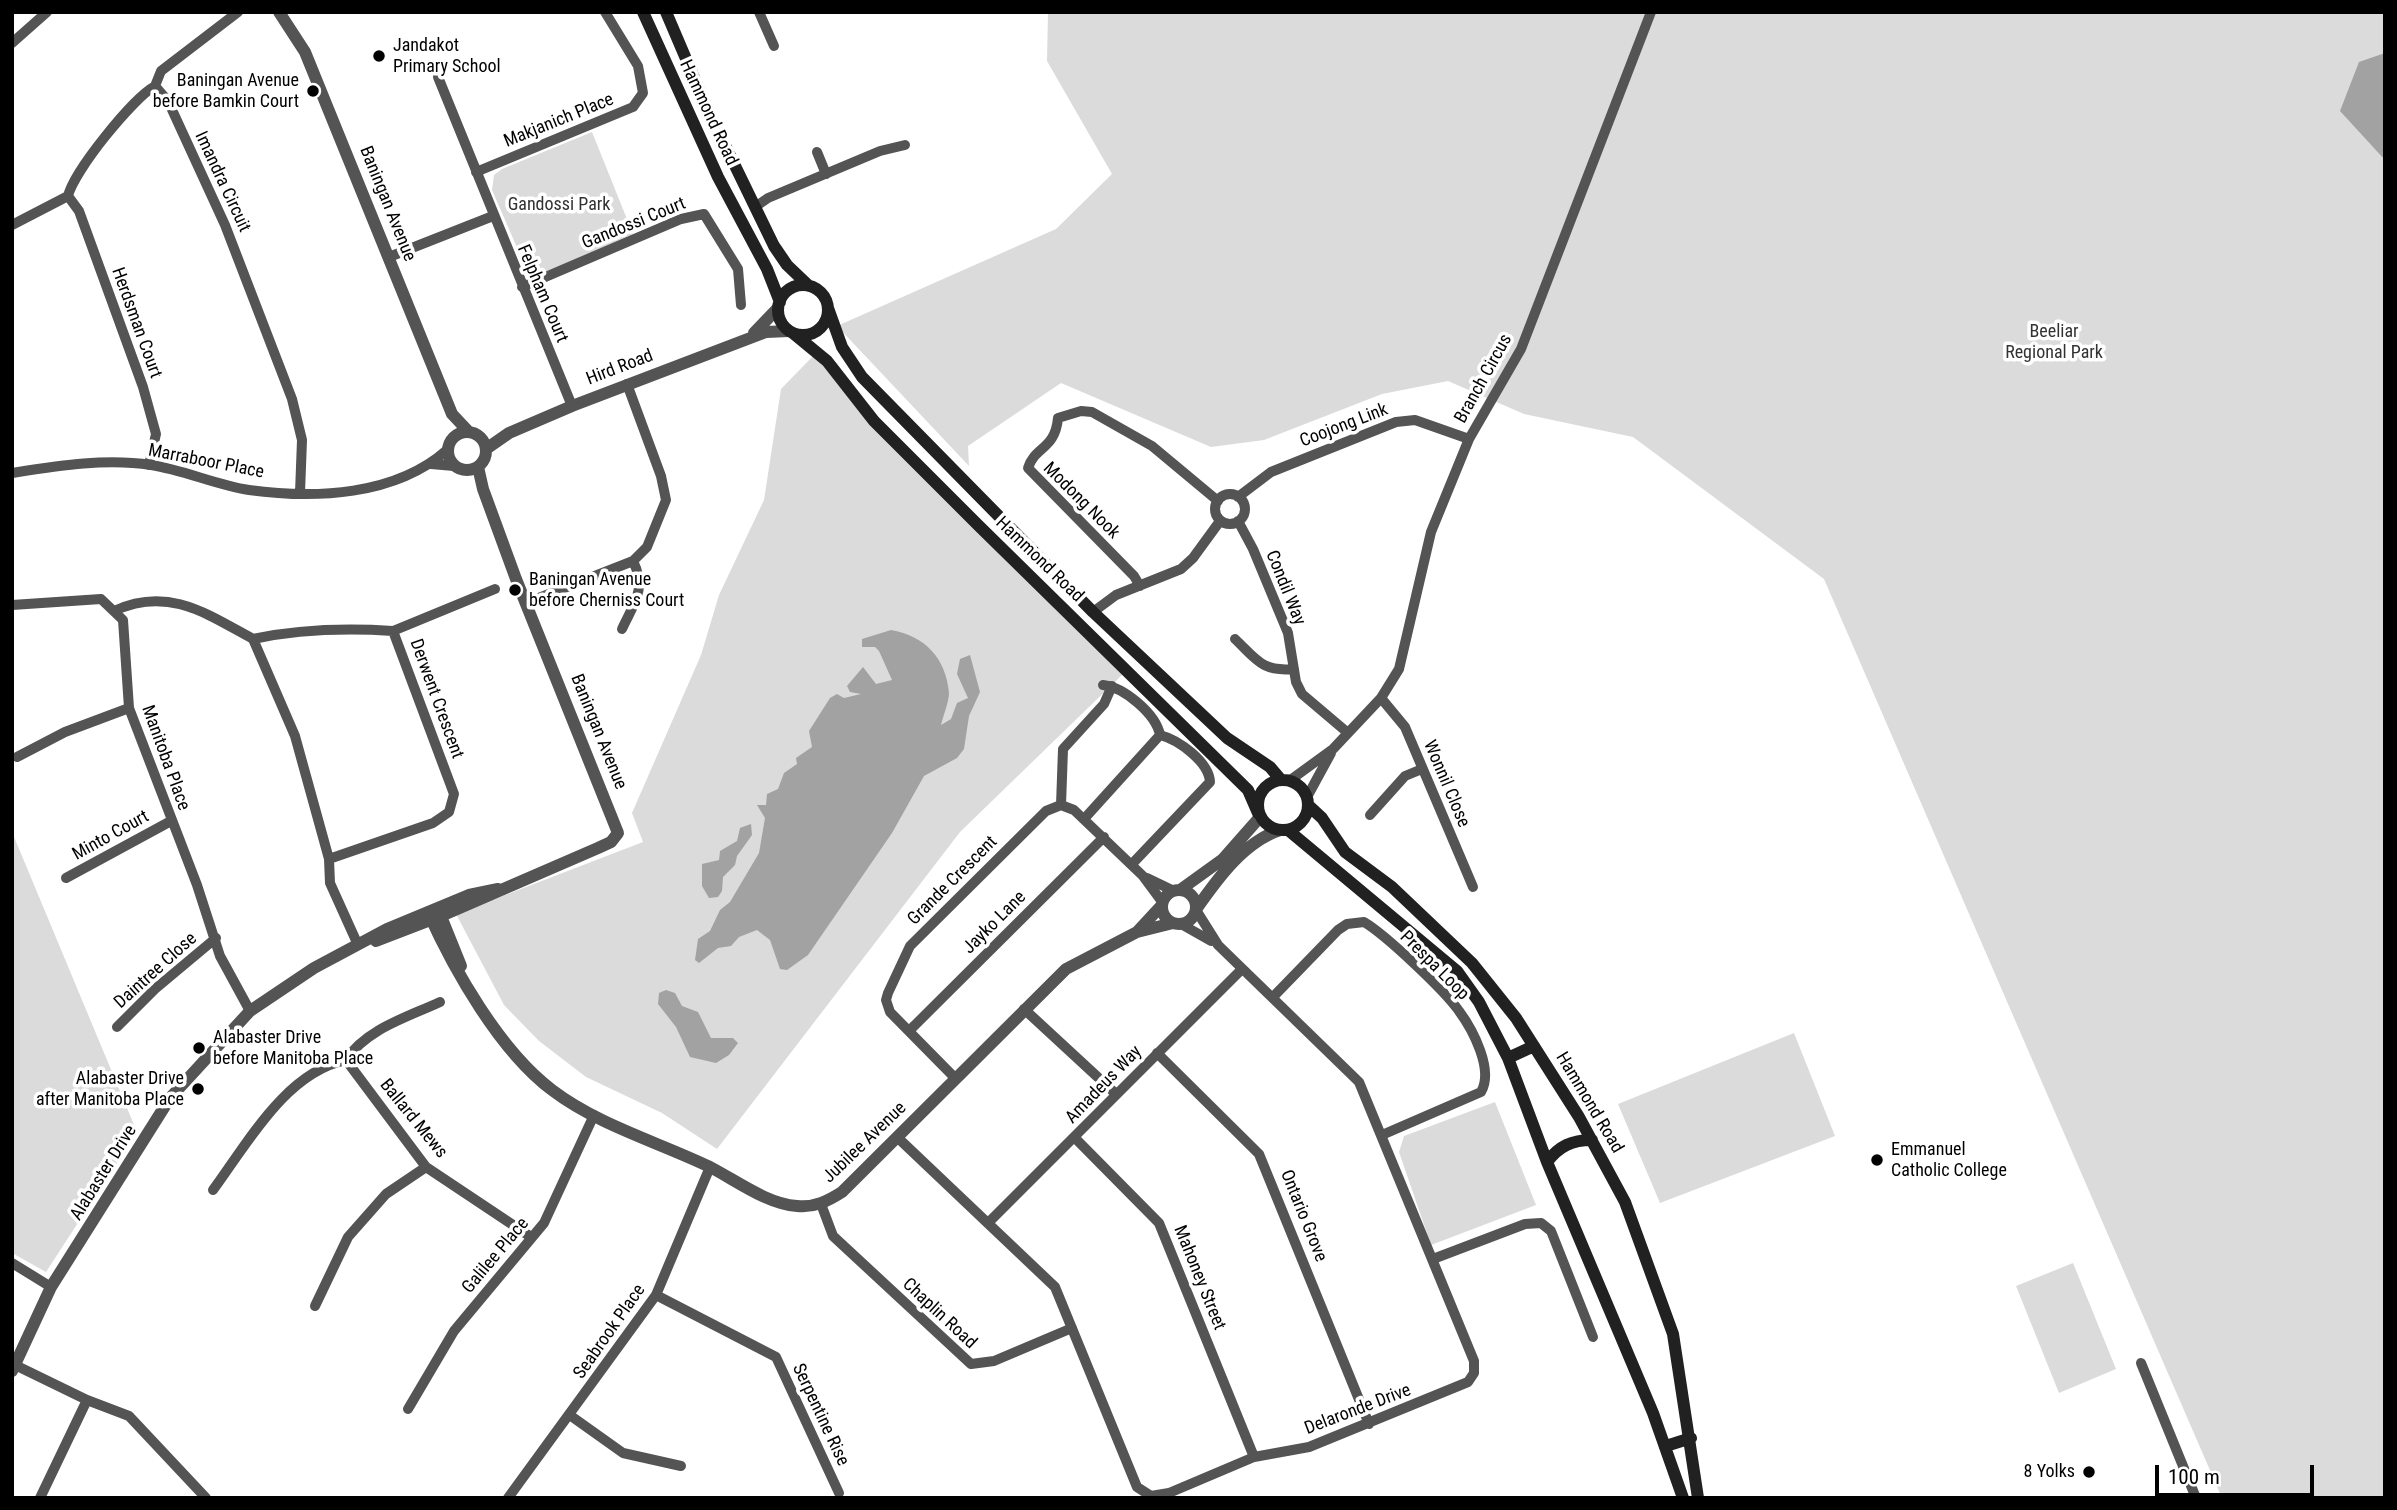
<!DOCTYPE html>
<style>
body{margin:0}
#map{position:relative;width:2397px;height:1510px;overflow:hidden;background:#fff;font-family:"Roboto Condensed",sans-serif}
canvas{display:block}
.frame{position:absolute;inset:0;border:14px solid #000;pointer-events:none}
.scale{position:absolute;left:2155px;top:1465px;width:159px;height:32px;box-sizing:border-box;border:4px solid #000;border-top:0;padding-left:9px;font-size:21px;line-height:24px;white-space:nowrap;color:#000;-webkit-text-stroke:5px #fff;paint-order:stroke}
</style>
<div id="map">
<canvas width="2397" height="1510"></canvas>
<div class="frame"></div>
<div class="scale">100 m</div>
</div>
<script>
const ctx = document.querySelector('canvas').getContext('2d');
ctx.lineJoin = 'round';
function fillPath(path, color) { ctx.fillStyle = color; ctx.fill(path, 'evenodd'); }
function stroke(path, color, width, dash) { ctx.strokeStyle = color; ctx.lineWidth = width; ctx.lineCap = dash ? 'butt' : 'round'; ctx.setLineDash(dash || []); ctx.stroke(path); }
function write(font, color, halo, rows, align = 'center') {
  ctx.font = font + ' "Roboto Condensed",sans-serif'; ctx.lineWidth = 7; ctx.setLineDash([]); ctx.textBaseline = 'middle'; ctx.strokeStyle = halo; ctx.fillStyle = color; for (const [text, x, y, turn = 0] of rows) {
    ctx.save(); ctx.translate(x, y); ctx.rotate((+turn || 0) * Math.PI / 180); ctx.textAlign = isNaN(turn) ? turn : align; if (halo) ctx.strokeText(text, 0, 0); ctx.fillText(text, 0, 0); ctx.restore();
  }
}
fillPath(new Path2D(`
 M 1048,12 L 2385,12 L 2385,1498 L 2222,1498 L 1824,579 L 1633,437 L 1524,414 L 1448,381 L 1382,394 L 1264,440 L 1211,447 L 1061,383 L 968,446 L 969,466 L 837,326 L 1056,229 L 1112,174 L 1047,61 Z
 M 592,132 L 633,234 L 551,270 L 541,272 L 525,266 L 492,190 L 494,175 L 502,169 Z
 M 816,353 L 1123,674 L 960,832 L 717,1149 L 662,1113 L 586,1077 L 539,1041 L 504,1005 L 456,914 L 643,842 L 632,813 L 701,655 L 719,595 L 764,500 L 781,389 Z
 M 12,832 L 137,1132 L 46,1272 L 12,1253 Z
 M 1794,1033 L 1835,1136 L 1660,1203 L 1618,1104 Z
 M 1495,1102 L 1536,1205 L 1431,1245 L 1399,1152 L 1404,1136 Z
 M 2073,1263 L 2116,1369 L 2059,1393 L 2016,1286 Z`), '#dbdbdb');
fillPath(new Path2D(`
 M 2385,53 L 2385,160 L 2340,111 L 2359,62 Z
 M 891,630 C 925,636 946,658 949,693 C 949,702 943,716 941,725 L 951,719 L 957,703 L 968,698 L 957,674 L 960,659 L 970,655 L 980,692 L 969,716 L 964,749 L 957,758 L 924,776 L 892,833 L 808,955 L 787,970 L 780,969 L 770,940 L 757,930 L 739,937 L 731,946 L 718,948 L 699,963 L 695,960 L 698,939 L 710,931 L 720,910 L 730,902 L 759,853 L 765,818 L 757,805 L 766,805 L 767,794 L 778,789 L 784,773 L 797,764 L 796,758 L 812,747 L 809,731 L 830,698 L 837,694 L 844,698 L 861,694 L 850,692 L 847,686 L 863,667 L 876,684 L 892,680 L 879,651 L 875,647 L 862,647 L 862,639 Z
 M 751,824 L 752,835 L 737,856 L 735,865 L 723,877 L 722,891 L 718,897 L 709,898 L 702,886 L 702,864 L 719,860 L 720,851 L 737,841 L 740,828 Z
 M 666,990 L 675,993 L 682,1006 L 698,1012 L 711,1038 L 733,1038 L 738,1043 L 729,1055 L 716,1063 L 690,1057 L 676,1027 L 658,1004 L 659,993 Z`), '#a2a2a2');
stroke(new Path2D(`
 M 759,12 L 774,46
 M 12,43 L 47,12
 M 438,77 L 572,406
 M 155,86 L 161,71 L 238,12
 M 817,152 L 826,174
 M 476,172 L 633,107 L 643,93 L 638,66 L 605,12
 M 68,196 L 79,211 L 143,387 L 156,434 L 149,465
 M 755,207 L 768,198 L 880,151 L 905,145
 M 12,225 L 68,196 C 74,171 132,99 155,86 L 168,101 L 225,225 L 292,399 L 302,440 L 300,493
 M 389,257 L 493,216
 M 522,287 L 681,219 L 704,214 L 738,269 L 741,305
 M 431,464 L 454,466
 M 12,473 C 57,466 105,458 151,465 C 184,470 216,485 249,490 C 315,499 395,496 447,450
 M1215 509a15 15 0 1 1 30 0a15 15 0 1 1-30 0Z
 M 1238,497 L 1271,472 L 1396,422 L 1415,420 L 1469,439
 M 1238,521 L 1253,549 L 1288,633 L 1296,682 L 1302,694 L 1348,733
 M 1140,586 L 1134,576 L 1028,468 C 1035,446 1055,450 1058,418 L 1081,411 L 1092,412 L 1152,446 L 1218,501
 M 526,603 L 633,561 L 647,547 L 666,500 L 661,476 L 627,384
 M 12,605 L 101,599 L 123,620 L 129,708 L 197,885 L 220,956 L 250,1011
 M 114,611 C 167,586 206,613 253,639
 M 1093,612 L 1116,595 L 1181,569 L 1193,558 L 1220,521
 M 622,629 C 634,603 647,589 633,561
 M 393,631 L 495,589
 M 1235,639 C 1257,660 1262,672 1294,669
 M 1381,698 L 1405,727 L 1473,887
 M 17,757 L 65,732 L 129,708
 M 1289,781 L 1333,749 L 1381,698 L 1399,669 L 1431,532 L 1469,439 L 1521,349 L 1651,12
 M 1307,797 L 1331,753
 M 1061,805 L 1063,749 L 1104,704 L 1112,686
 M 1370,815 L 1405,776 L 1422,769
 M 1084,819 L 1160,735 C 1156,714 1124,687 1103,685
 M 329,859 L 433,823 L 449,812 L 454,794 L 393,631 C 346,628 300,629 253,639 L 295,736 L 329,859 L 330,883 L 358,945
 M 1132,864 L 1210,782 C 1209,762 1179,740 1160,735
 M 66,878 L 171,821
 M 1147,878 L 1174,891
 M 1181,924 L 1211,941
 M 1273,997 L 1338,930 L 1347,924 L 1364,922 C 1386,935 1445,991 1459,1011 C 1473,1030 1494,1070 1481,1092 L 1382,1135
 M 1024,1009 L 1116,1094
 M 117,1027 L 155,989 L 216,938
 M 909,1031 L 1104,837
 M 1157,1053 L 1259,1154 L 1369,1424
 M 346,1060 L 426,1167 L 531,1237
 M 956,1079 L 890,1012 L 886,1000 L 888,993 L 910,946 L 1046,811 L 1061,805 L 1074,810 L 1143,876 L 1163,903
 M 897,1137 L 1055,1287 L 1137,1487 L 1151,1496 L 1169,1493 L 1254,1457 L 1309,1447 L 1468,1382 L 1474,1373 L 1474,1361 L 1359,1082 L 1218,945 L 1196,910
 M 1074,1137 L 1159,1223 L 1254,1457
 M 213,1190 C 247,1144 286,1072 346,1060 C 366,1029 408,1017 440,1002
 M 821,1204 L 833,1236 L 971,1364 L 994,1361 L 1072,1328
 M 988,1223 L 1242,969
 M 1433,1259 L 1525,1224 L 1541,1223 L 1551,1231 L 1593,1337
 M 12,1263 L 51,1287
 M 656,1295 L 776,1357 L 839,1493
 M 315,1306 L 348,1237 L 386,1194 L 426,1167
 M 2141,1363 L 2196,1498
 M 15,1365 L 87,1400 L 129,1416 L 206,1498
 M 408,1409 L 454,1331 L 544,1223 L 594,1115
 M 571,1416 L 623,1453 L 681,1466
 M 40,1498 L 87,1400
 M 508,1498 L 656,1295 L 710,1167`), '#545454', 10);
stroke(new Path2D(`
 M 279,12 L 305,52 L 452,414 L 468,431
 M 754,333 L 778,308
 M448 451a19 19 0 1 1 38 0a19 19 0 1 1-38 0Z
 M 486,449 L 509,433 L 572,406 L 766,332 L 789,331
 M1162 907a17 17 0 1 1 34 0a17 17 0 1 1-34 0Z
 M 1180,890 L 1223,859 L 1260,817
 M 1197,908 C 1218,878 1244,842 1280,830
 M 438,909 L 461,966
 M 428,912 C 454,970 500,1051 552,1090 C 598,1125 658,1142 710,1167 C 737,1181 767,1204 797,1206 C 814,1208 828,1201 842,1192 L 1066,969 L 1137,932 L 1173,923
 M 1137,932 L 1162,905
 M 376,941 L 441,916 L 598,848 L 611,842 L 618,833 L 516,579 L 483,489 L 478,467
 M 12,1371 L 51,1287 L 170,1098 L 250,1011 L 314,968 L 387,929 L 469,895 L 498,889`), '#545454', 12);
stroke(new Path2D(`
 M 643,12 L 718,177 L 767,269 L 780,302
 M 666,12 L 707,108 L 774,246 L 787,265 L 809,286
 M778 310a25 25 0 1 1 50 0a25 25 0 1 1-50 0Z
 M 828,308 L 842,347 L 862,377 L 1093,612 L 1227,738 L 1270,767 L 1281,780
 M 793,333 L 827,361 L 874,421 L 978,525 L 1248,790 L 1258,813
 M1258 805a25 25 0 1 1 50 0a25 25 0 1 1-50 0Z
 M 1308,805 L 1322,818 L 1345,852 L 1392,887 L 1472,963 L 1516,1018 L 1579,1117 L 1625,1202 L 1673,1334 L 1698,1498
 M 1288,830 L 1457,971 L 1479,1002 L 1508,1058 L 1547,1162 L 1653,1413 L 1683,1498
 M 1508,1058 L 1534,1046
 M 1547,1162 C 1559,1146 1572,1140 1592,1140
 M 1666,1446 L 1691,1438`), '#212121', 12);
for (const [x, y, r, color] of [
 [379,56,7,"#000"],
 [313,91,7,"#000"],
 [515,590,7,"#000"],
 [199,1048,7,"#000"],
 [198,1089,7,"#000"],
 [1877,1160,7,"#000"],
 [2089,1472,7,"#000"]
]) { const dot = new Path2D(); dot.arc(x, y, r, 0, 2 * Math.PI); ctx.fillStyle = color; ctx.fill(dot); stroke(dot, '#fff', 2.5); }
write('18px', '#000', '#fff', [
 ["Jandakot",393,46],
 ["Primary School",393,67],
 ["Baningan Avenue",299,81,"right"],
 ["before Bamkin Court",299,102,"right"],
 ["Baningan Avenue",529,580],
 ["before Cherniss Court",529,601],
 ["Alabaster Drive",213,1038],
 ["before Manitoba Place",213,1059],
 ["Alabaster Drive",184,1079,"right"],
 ["after Manitoba Place",184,1100,"right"],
 ["Emmanuel",1891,1150],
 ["Catholic College",1891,1171],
 ["8 Yolks",2075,1472,"right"]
], 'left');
write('18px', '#000', '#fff', [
 ["Hammond Road",708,113,65],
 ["Makjanich Place",559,121,-22],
 ["Imandra Circuit",222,182,65],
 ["Baningan Avenue",387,204,68],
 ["Gandossi Court",634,224,-22],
 ["Felpham Court",542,294,67],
 ["Herdsman Court",136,323,70],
 ["Hird Road",620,368,-21],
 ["Branch Circus",1484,379,-61],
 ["Coojong Link",1344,426,-21],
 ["Marraboor Place",206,462,11],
 ["Modong Nook",1081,501,45],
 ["Hammond Road",1039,560,44],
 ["Condil Way",1285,588,68],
 ["Derwent Crescent",436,699,70],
 ["Baningan Avenue",598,732,68],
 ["Manitoba Place",165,758,70],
 ["Wonnil Close",1446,784,67],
 ["Minto Court",111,836,-29],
 ["Grande Crescent",953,881,-45],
 ["Jayko Lane",995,923,-45],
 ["Prespa Loop",1434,966,45],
 ["Daintree Close",156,971,-42],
 ["Amadeus Way",1104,1085,-46],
 ["Hammond Road",1589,1103,59],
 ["Ballard Mews",413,1119,51],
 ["Jubilee Avenue",865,1143,-44],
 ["Alabaster Drive",104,1173,-58],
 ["Ontario Grove",1303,1216,68],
 ["Galilee Place",496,1256,-50],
 ["Mahoney Street",1199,1278,68],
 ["Chaplin Road",939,1314,43],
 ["Seabrook Place",610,1332,-55],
 ["Delaronde Drive",1358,1410,-21],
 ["Serpentine Rise",820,1415,65]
]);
write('18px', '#323232', '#fff', [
 ["Gandossi Park",559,205],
 ["Beeliar",2054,332],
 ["Regional Park",2054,353]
]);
</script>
